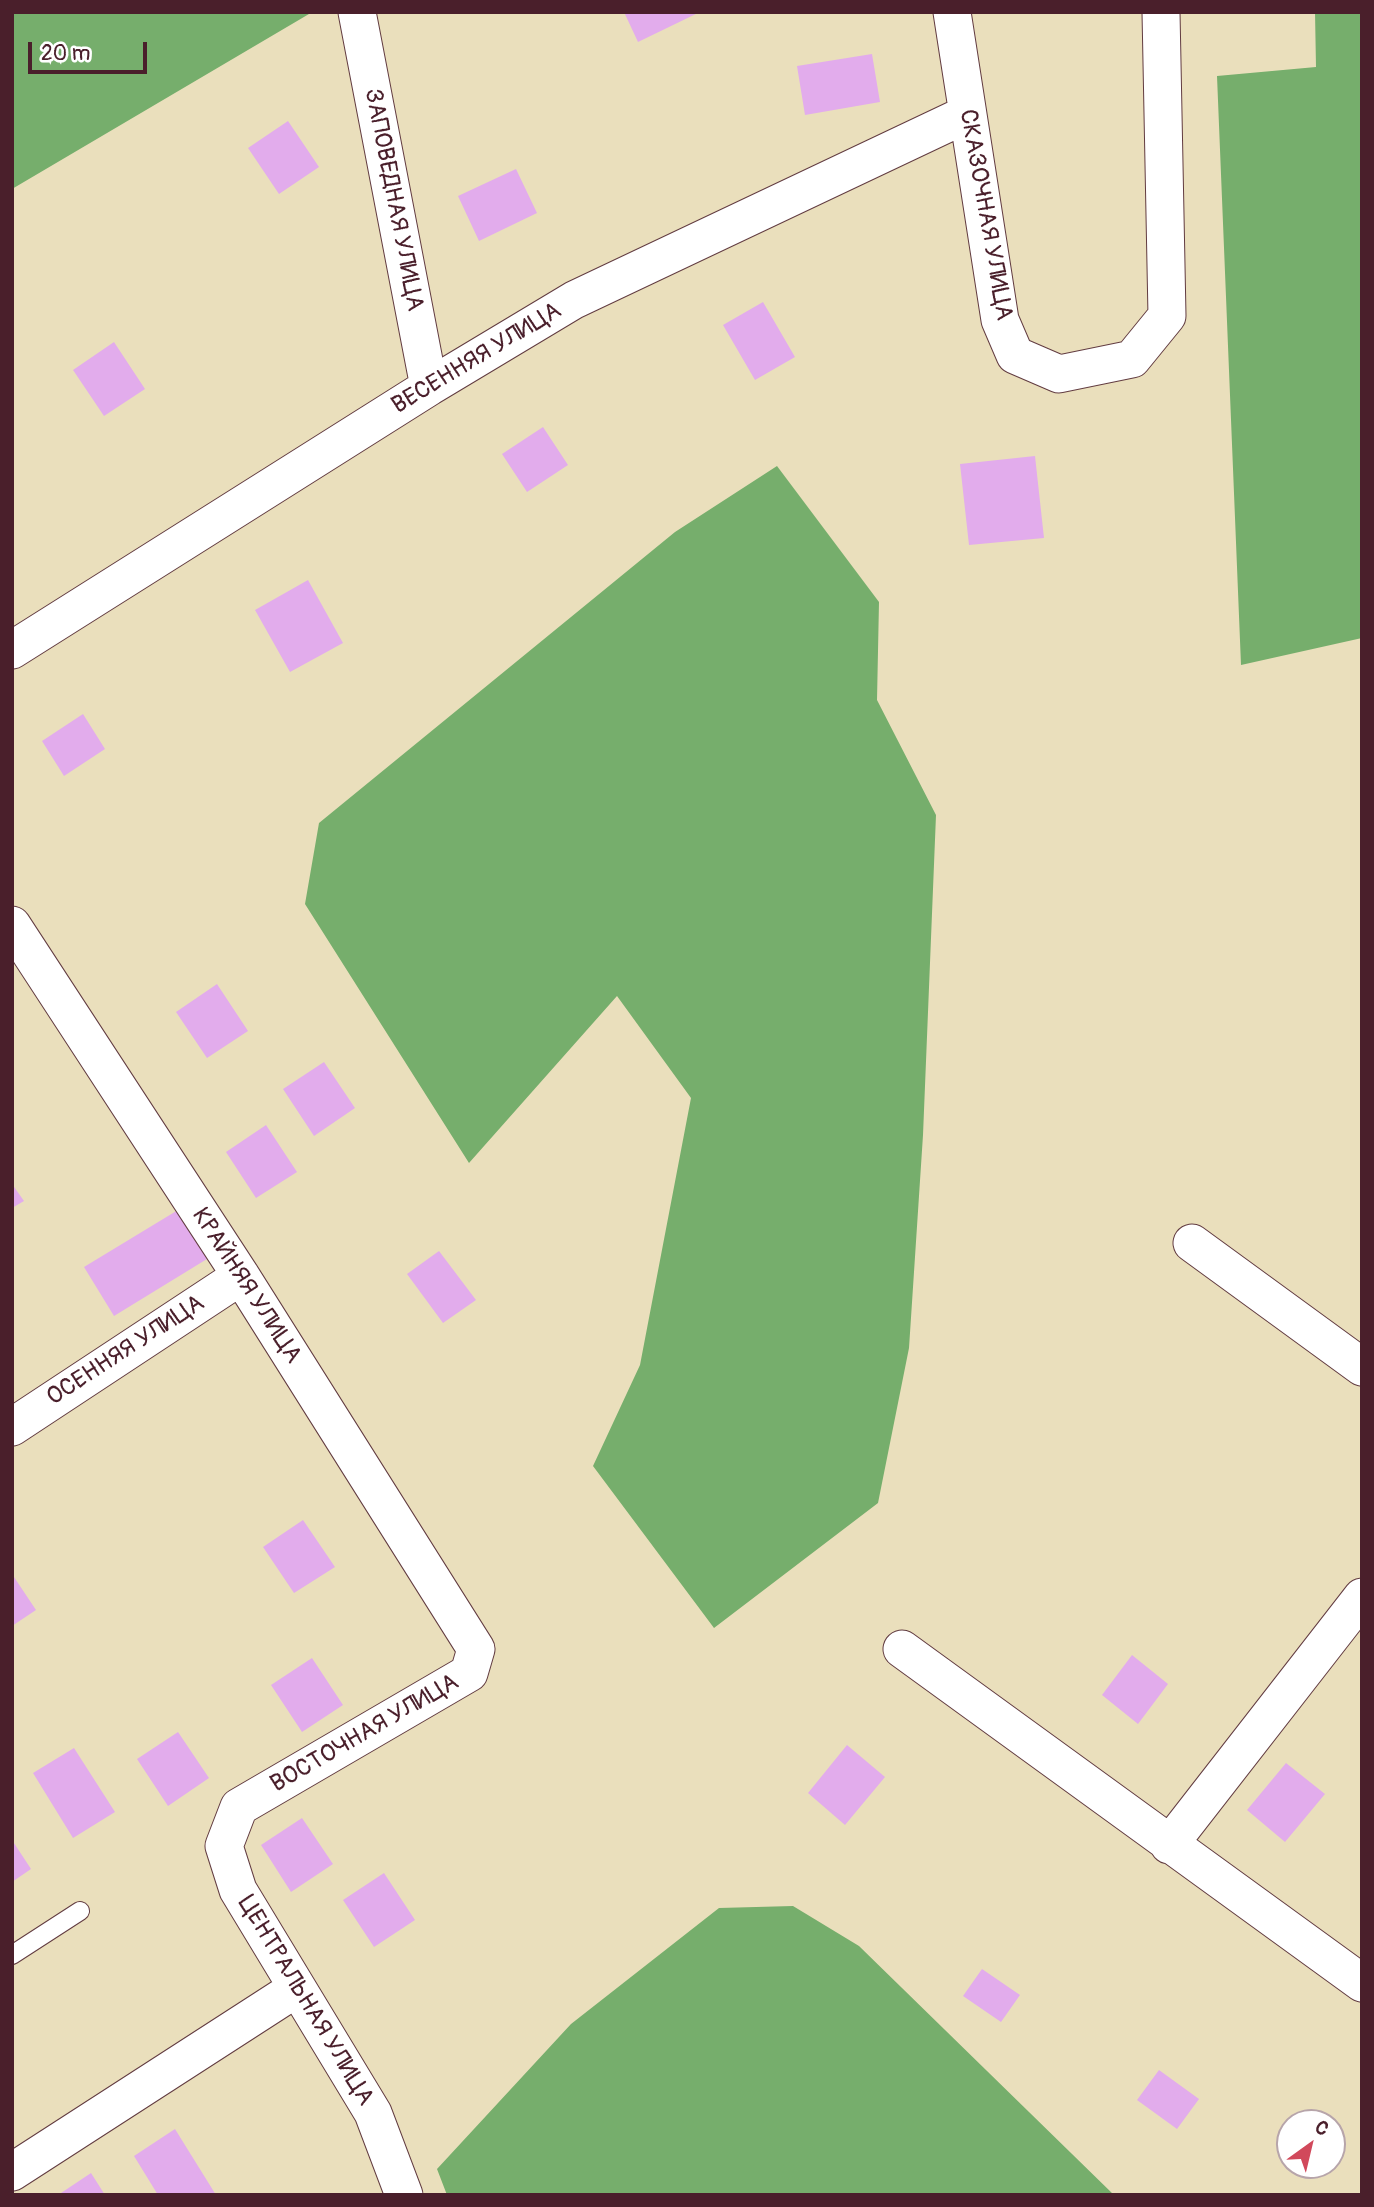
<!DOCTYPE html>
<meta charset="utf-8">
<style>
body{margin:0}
#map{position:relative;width:1374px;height:2207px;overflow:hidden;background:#eadfbc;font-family:Pangolin,sans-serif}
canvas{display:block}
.frame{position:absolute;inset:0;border:14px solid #4a1f2b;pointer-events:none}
.north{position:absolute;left:1276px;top:2109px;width:70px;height:70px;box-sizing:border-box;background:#fff;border:2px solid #b7a5aa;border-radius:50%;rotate:34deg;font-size:19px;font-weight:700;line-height:28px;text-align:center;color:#4a1f2b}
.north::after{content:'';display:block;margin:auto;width:24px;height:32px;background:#d1495b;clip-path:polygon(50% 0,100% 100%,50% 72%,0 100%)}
.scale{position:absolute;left:28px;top:42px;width:119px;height:32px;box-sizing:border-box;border:4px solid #4a1f2b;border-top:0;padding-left:9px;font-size:21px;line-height:24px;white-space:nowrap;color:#4a1f2b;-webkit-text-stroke:5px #fff;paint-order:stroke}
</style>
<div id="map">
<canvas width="1374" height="2207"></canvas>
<div class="frame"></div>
<div class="north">С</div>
<div class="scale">20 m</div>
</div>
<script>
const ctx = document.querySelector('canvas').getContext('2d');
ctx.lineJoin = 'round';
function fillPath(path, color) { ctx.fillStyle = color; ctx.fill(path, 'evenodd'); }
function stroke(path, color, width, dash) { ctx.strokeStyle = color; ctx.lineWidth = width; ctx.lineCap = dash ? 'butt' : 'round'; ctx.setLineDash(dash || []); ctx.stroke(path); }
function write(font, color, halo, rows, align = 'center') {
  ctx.font = font + ' Pangolin,sans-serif'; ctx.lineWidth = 7; ctx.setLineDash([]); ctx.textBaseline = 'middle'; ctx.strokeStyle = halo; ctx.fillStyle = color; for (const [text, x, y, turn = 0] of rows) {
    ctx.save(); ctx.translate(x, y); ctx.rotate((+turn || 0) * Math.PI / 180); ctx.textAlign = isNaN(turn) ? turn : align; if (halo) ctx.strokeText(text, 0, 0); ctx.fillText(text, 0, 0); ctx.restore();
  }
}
fillPath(new Path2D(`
 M 12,12 L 309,12 L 309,14 L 12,189 Z
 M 1315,12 L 1362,12 L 1362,638 L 1241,665 L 1217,76 L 1316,67 Z
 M 777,466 L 879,602 L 877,700 L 936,815 L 923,1135 L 909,1348 L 878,1503 L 714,1628 L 593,1466 L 640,1365 L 691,1098 L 617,996 L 469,1163 L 305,904 L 319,823 L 675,532 Z
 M 793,1906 L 859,1946 L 1114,2195 L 447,2195 L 437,2169 L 571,2024 L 719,1908 Z`), '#76ae6c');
fillPath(new Path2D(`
 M 624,12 L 700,12 L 638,42 Z
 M 872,54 L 880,102 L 805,115 L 797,66 Z
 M 288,121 L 319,167 L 279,194 L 248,148 Z
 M 516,169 L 537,213 L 479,241 L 458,196 Z
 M 763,302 L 795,357 L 755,380 L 723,325 Z
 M 114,342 L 145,389 L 104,416 L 73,370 Z
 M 543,427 L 568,465 L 527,492 L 502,454 Z
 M 1035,456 L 1044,538 L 969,545 L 960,464 Z
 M 308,580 L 343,643 L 290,672 L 255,610 Z
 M 83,714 L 105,749 L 64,776 L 42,741 Z
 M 217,984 L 248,1031 L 207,1058 L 176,1012 Z
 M 324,1062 L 355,1108 L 314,1136 L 283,1089 Z
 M 266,1125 L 297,1172 L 256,1198 L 226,1152 Z
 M 12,1184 L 24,1201 L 12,1208 Z
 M 178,1210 L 207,1259 L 114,1316 L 84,1267 Z
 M 439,1251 L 476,1300 L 443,1323 L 407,1274 Z
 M 303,1520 L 335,1567 L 294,1593 L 263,1547 Z
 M 12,1574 L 36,1610 L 12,1626 Z
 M 1132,1655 L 1168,1684 L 1138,1724 L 1102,1695 Z
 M 312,1658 L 343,1705 L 302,1732 L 271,1685 Z
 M 178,1732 L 209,1778 L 168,1806 L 137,1759 Z
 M 847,1745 L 885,1777 L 845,1825 L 808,1793 Z
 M 74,1748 L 115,1812 L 73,1838 L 33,1773 Z
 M 1286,1763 L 1325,1794 L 1285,1842 L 1247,1810 Z
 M 302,1818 L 333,1864 L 291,1892 L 261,1845 Z
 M 12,1840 L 31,1869 L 12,1882 Z
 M 384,1873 L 415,1920 L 374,1947 L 343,1900 Z
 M 982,1969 L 1020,1995 L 1001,2022 L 963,1996 Z
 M 1159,2070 L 1199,2099 L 1177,2129 L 1137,2100 Z
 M 175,2129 L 216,2195 L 158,2195 L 134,2156 Z
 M 91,2173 L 105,2195 L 58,2195 Z`), '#e2acec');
const lane = new Path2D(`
 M 12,1955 L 80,1911`);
const street = new Path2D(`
 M 357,12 L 429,387
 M 952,12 L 1000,320 L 1015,355 L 1059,374 L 1132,359 L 1167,316 L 1161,12
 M 12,650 L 429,387 L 574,300 L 967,114
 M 12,925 L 241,1276 L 476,1649 L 469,1673 L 239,1807 L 224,1846 L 238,1890 L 373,2113 L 404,2195
 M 1192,1243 L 1362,1367
 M 12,1427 L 241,1276
 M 902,1649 L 1362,1983
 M 1169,1845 L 1362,1597
 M 12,2172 L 297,1988`);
stroke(lane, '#623c41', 20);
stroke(street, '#623c41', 39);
stroke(lane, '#fff', 18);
stroke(street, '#fff', 37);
write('24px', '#4a1f2b', '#fff', [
 ["ЗАПОВЕДНАЯ УЛИЦА",393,200,79],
 ["СКАЗОЧНАЯ УЛИЦА",985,215,80],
 ["ВЕСЕННЯЯ УЛИЦА",477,359,-31],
 ["КРАЙНЯЯ УЛИЦА",246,1286,57],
 ["ОСЕННЯЯ УЛИЦА",126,1351,-33],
 ["ВОСТОЧНАЯ УЛИЦА",365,1734,-30],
 ["ЦЕНТРАЛЬНАЯ УЛИЦА",305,2001,59]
]);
</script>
